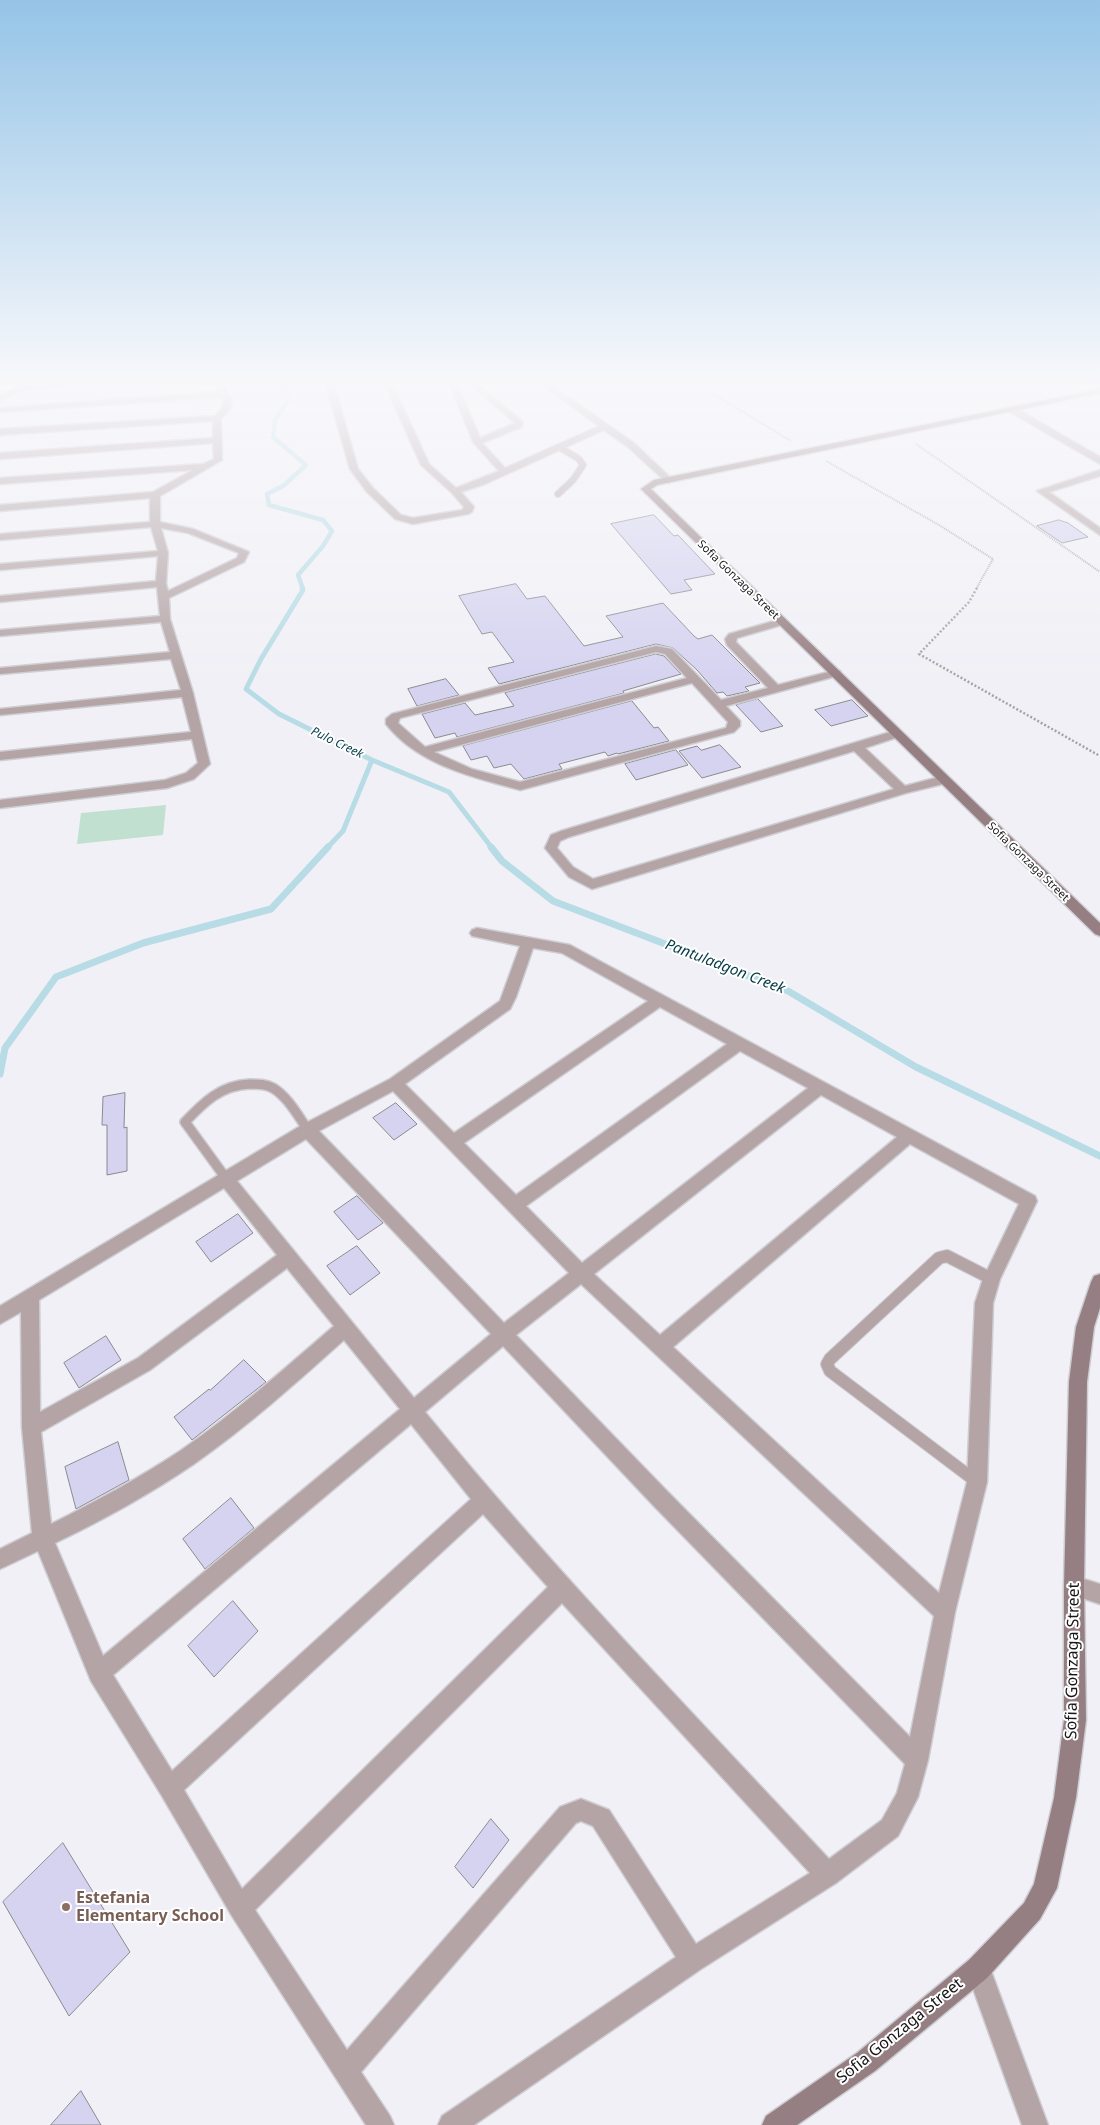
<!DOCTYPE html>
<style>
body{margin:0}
canvas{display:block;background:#f0f0f6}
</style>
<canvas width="1100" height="2125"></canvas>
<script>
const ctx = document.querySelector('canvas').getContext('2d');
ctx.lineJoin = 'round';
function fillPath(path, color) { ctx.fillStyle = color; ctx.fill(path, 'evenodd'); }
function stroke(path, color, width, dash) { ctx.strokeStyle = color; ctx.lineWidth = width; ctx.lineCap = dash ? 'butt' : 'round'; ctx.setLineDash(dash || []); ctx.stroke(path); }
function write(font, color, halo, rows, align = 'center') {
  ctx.font = font + ' "Noto Sans",sans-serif'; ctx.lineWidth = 4; ctx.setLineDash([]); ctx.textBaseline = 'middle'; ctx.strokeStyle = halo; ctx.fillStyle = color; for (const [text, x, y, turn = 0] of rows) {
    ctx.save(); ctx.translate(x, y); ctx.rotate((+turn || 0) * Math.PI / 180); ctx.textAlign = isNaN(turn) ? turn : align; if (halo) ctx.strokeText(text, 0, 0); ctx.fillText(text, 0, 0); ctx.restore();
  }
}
fillPath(new Path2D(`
 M 166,805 L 163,835 L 77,844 L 81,813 Z`), '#c2e0cf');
stroke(new Path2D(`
 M 276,385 L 289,390 L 289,399 L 275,420 L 273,437 L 306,465 L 283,486 L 267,494 L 269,505 L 323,520 L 332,531 L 323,546 L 298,575 L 303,589`), '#b8dce5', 4.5);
stroke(new Path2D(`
 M 302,588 L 303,590 L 261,659 L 246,689 L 279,714 L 372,760 L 449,792 L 492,848
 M 327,848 L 343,831 L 372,760`), '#b8dce5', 5);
stroke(new Path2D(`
 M 491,847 L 502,861 L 553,901 L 788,991 L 916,1067 L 1100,1156
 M 0,1074 L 5,1048 L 56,977 L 143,943 L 271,909 L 328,847`), '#b8dce5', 7);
const building = new Path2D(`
 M 654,515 L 674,536 L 678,535 L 715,574 L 684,580 L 692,590 L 671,594 L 611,524 Z
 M 1059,520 L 1068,523 L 1088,537 L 1062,543 L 1037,526 Z
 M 516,584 L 527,599 L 545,596 L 584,646 L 623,637 L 606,616 L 663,603 L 694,636 L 698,639 L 712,635 L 760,683 L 745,687 L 749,691 L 727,696 L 723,692 L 717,693 L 697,670 L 673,648 L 656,644 L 499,684 L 488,668 L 514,662 L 492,632 L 482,634 L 459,596 Z
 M 656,654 L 664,656 L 681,674 L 623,691 L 624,693 L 457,737 L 455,733 L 435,738 L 422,714 L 465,703 L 475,715 L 514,706 L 505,693 Z
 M 446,679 L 459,695 L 417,706 L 408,689 Z
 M 758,699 L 783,726 L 761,732 L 736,705 Z
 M 852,700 L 868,716 L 831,726 L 815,710 Z
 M 632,701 L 654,728 L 658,727 L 669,741 L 618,754 L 617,753 L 608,756 L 605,752 L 559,764 L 562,769 L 524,779 L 511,764 L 494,768 L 487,756 L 471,760 L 463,746 Z
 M 720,745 L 741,767 L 702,778 L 679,751 L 697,746 L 701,750 Z
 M 676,750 L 688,765 L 636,780 L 625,764 Z
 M 125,1093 L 124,1128 L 127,1127 L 127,1171 L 107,1175 L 107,1125 L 102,1125 L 103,1097 Z
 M 396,1103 L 417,1124 L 394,1140 L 373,1118 Z
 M 357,1196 L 383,1223 L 358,1240 L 334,1212 Z
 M 238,1214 L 253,1233 L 211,1262 L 196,1242 Z
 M 357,1246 L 380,1273 L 350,1295 L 327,1266 Z
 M 106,1336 L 121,1360 L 79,1388 L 64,1363 Z
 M 244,1360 L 266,1382 L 192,1440 L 174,1417 L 209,1389 L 210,1390 Z
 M 118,1442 L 129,1480 L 76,1509 L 65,1467 Z
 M 231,1498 L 254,1528 L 205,1569 L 183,1539 Z
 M 233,1601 L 258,1631 L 214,1677 L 188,1646 Z
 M 491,1819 L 509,1840 L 473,1888 L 455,1867 Z
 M 63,1843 L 130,1952 L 69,2016 L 3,1902 Z
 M 81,2091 L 101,2125 L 51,2125 Z`);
fillPath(building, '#d5d3f0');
stroke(building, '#8a8a8f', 1);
const laneFar2 = new Path2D(`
 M 1100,385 L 1100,391
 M 558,494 L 573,480 L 583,465 L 579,459 L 559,447`);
const laneFar1 = new Path2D(`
 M 225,1177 L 185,1122 C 204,1102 221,1085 250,1084 C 258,1084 266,1084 273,1088 C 288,1097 298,1116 308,1130`);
const lane = new Path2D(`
 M 224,1176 L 227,1180
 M 977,1482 L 830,1371 L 827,1364 L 830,1359 L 939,1258 L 947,1256 L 992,1279`);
const street = new Path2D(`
 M 21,385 L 69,385 L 65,387 L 22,390 L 0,401 L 0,396 Z
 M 215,385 L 223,385 L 232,401 L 230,409 L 221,419 L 222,460 L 160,496 L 160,522 L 193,529 L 249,552 L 244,562 L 169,598 L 170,619 L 193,693 L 210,764 L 194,779 L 167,788 L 0,808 L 0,800 L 165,780 L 186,773 L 198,763 L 192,739 L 0,760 L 0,752 L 191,732 L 182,697 L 0,715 L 0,709 L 181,690 L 171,659 L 0,674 L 0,668 L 170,652 L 161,622 L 0,636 L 0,630 L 160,616 L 157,587 L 0,602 L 0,596 L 156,581 L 158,556 L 0,570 L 0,564 L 158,551 L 151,527 L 0,540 L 0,534 L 150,522 L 150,498 L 0,511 L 0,505 L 153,492 L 193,470 L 0,484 L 0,478 L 203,464 L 214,459 L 213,443 L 0,459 L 0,453 L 213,438 L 213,421 L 0,435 L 0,429 L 215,416 L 222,408 L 224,401 L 221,397 L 0,412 L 0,408 L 219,392 ZM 161,528 L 188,533 L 239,553 L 237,558 L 168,591 L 166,584 L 168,553 Z
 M 326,385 L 334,385 L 358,469 L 373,488 L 401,515 L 413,518 L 462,510 L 464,507 L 452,493 L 421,465 L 385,385 L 393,385 L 429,464 L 456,488 L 499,471 L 473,442 L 450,385 L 458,385 L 480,438 L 515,423 L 471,385 L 479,385 L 523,422 L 522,427 L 482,443 L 505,468 L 599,426 L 542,385 L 551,385 L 634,443 L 673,480 L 669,483 L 666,482 L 628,447 L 604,430 L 485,484 L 461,492 L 474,507 L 472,512 L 468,514 L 413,524 L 395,519 L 367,492 L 350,469 Z
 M 1008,407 L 1014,407 L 1100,457 L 1100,464 L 1008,411 Z
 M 1100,470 L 1100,476 L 1049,492 L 1100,528 L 1100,535 L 1037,491 Z
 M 781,619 L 786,622 L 785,624 L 737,638 L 736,642 L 778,685 L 836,670 L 840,671 L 841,673 L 840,675 L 726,706 L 740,721 L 740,726 L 734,732 L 524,789 L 520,790 C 473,777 418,765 386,724 L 386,719 L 392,714 L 656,646 L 672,649 L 721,700 L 768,688 L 727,645 L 725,639 L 729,634 ZM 656,652 L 665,654 L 687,678 L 425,747 L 398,723 L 400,718 ZM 692,683 L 728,722 L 726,728 L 520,782 L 472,769 L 434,752 Z
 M 897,730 L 901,732 L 903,734 L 901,736 L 865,748 L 905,786 L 943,776 L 947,777 L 949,780 L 947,783 L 906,793 L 592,889 L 569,877 L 545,848 L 551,835 L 561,831 ZM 854,751 L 894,789 L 593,879 L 573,867 L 557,848 L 560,841 L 569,837 Z
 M 477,928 L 570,945 L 1035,1196 L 1037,1201 L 1000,1279 L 993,1303 L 987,1482 L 955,1612 L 928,1760 L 918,1797 L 898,1836 L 836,1883 L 701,1969 L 474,2125 L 438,2125 L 442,2116 L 676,1957 L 593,1826 L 581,1821 L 576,1823 L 361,2072 L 390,2116 L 394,2125 L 366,2125 L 232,1916 L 162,1796 L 91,1681 L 38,1551 L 0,1569 L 0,1549 L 32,1533 L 22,1427 L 21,1312 L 0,1324 L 0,1306 L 302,1125 L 390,1079 L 500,1001 L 520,946 L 472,936 L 470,933 L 472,930 ZM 533,948 L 562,953 L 648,1001 L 454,1133 L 405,1084 L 510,1009 L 516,997 ZM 660,1007 L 727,1044 L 516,1195 L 464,1143 ZM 740,1051 L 808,1088 L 582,1263 L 526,1206 ZM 393,1091 L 569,1273 L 504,1323 L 319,1131 ZM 821,1095 L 897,1137 L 660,1335 L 594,1274 ZM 306,1139 L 491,1334 L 414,1398 L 237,1181 ZM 910,1144 L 1019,1204 L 983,1279 L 975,1303 L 967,1482 L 939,1593 L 673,1347 ZM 224,1188 L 277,1255 L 138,1358 L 40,1412 L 39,1300 ZM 287,1268 L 334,1326 C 284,1369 235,1413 180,1451 C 139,1478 95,1502 51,1524 L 41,1432 L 150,1370 ZM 581,1284 L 934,1616 L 910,1737 L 666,1490 L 516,1335 ZM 344,1340 L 400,1409 L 103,1656 L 55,1543 C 103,1520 150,1494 194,1464 C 248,1426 296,1383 344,1340 ZM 503,1346 L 652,1504 L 905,1764 L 897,1793 L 882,1820 L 829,1859 C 692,1712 552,1568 425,1412 ZM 411,1424 L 471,1499 L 172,1771 L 113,1675 ZM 483,1514 L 548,1587 L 242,1889 L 184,1790 ZM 562,1603 L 810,1873 L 696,1944 L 609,1810 L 581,1799 L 560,1807 L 347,2050 L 255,1910 Z
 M 1074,1576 L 1100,1584 L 1100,1604 L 1067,1593 L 1064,1586 L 1067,1579 Z
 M 978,1957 L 987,1960 L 1048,2125 L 1022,2125 L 966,1969 L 969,1960 Z`);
const secondary = new Path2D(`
 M 1100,389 L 1100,393 L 657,485 L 651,489 L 1100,923 L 1100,936 L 1095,934 L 641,489 L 654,480 Z
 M 1100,1274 L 1100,1308 L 1094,1327 L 1087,1382 L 1084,1586 L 1086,1720 L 1076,1798 L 1057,1888 L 1040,1919 L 987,1978 L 875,2071 L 797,2125 L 762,2125 L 766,2116 L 857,2053 L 969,1960 L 1024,1903 L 1034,1884 L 1054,1798 L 1064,1720 L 1064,1586 L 1069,1382 L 1076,1327 L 1091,1282 L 1094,1276 Z`);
stroke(laneFar2, '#cdcdd2', 8);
stroke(laneFar1, '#cdcdd2', 12);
stroke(lane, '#cdcdd2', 14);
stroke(street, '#cdcdd2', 3);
stroke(secondary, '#cdcdd2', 3);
stroke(new Path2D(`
 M 698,385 L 791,441
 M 916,444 L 1100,572
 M 826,461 L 939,525 L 993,559 L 976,589`), '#a4a4a8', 2, [1, 1]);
stroke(new Path2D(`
 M 977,588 L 969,602 L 919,654 L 1100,756`), '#a4a4a8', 2.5, [2, 2]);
stroke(laneFar2, '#b4a4a6', 6);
stroke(laneFar1, '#b4a4a6', 9);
stroke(lane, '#b4a4a6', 12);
fillPath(street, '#b4a4a6');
fillPath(secondary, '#967f82');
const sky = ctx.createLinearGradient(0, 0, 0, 682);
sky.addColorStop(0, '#95c4e7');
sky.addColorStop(0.56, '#f8f8fb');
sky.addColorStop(1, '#f8f8fb00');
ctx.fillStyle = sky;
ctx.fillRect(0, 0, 1100, 682);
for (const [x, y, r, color] of [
 [66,1907,5,"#8d6e63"]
]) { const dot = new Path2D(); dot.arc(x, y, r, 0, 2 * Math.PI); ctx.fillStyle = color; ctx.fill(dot); stroke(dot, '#fff', 2); }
write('11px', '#161618', '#fff', [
 ["Sofia Gonzaga Street",738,580,44],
 ["Sofia Gonzaga Street",1028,862,44]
]);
write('italic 12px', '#023b46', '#fff', [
 ["Pulo Creek",337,743,26]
]);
write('italic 15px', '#023b46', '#fff', [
 ["Pantuladgon Creek",725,967,21]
]);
write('16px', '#161618', '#fff', [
 ["Sofia Gonzaga Street",1073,1661,-89],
 ["Sofia Gonzaga Street",900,2031,-39]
]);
write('bold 16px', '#785e54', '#fff', [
 ["Estefania",76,1898],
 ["Elementary School",76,1916]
], 'left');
</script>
